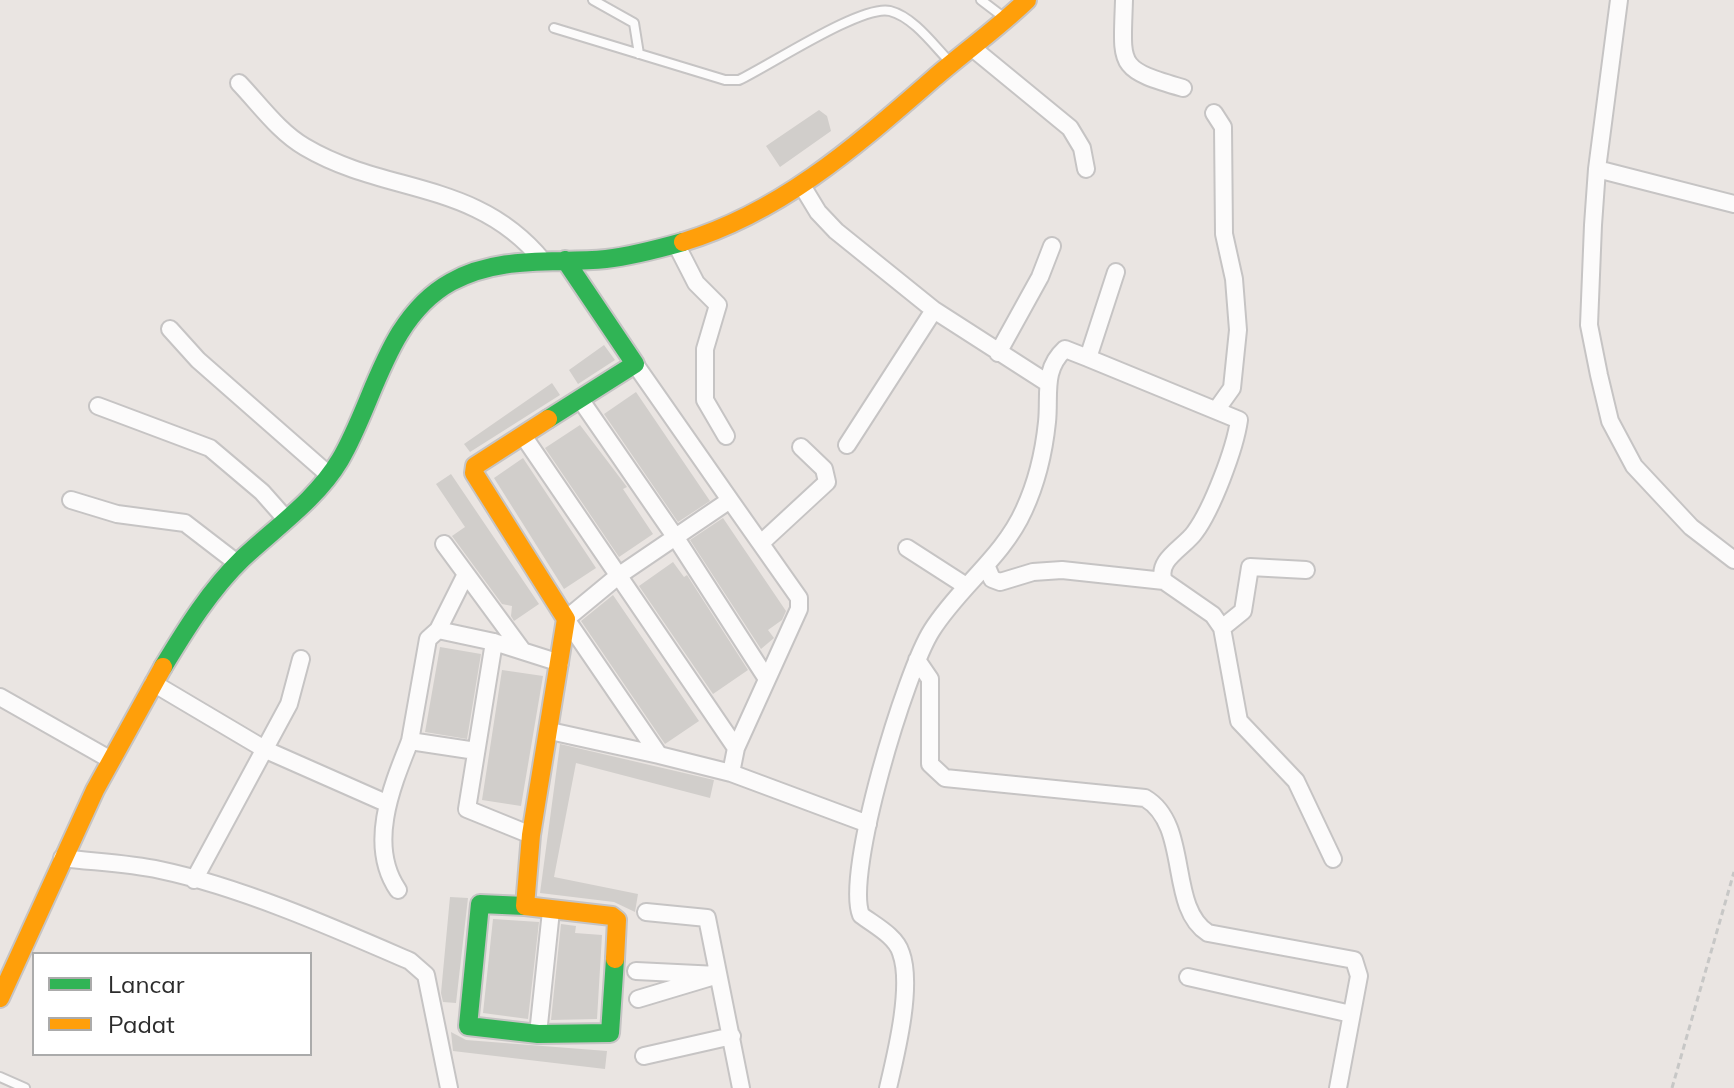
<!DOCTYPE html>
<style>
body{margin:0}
#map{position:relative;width:1734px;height:1088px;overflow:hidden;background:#eae5e2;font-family:Mulish,sans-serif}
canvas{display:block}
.legend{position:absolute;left:32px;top:952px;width:280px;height:104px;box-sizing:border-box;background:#fff;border:2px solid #ababab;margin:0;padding:10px 14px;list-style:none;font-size:24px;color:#2c2c2c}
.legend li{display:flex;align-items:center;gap:16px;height:40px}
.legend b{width:40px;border:2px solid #ababab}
</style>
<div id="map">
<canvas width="1734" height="1088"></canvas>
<ul class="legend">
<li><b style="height:10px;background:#30b455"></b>Lancar</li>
<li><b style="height:10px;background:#ff9f0a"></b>Padat</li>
</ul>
</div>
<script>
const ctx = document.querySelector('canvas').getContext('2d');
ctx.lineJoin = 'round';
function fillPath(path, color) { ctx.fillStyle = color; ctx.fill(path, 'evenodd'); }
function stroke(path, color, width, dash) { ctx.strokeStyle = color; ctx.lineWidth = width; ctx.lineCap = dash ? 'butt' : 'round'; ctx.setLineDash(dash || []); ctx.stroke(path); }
fillPath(new Path2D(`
 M 819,110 L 827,116 L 831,131 L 780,167 L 766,146 Z
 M 604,345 L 615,360 L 578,384 L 569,370 Z
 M 552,383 L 560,395 L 470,452 L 464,444 Z
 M 636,392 L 710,501 L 678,522 L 604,414 Z
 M 580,425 L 627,487 L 623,489 L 653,534 L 619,557 L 545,448 Z
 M 523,458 L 596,568 L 564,589 L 494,478 Z
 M 451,474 L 539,604 L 514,621 L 511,616 L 512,606 L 502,604 L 452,536 L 465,527 L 436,484 Z
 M 723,518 L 786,611 L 782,620 L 768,630 L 774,638 L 761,649 L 690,540 Z
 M 673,562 L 684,577 L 687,575 L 748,670 L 713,694 L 639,586 Z
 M 613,595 L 699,721 L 665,744 L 581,621 Z
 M 440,647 L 481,654 L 467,739 L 425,732 Z
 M 502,670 L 543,676 L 521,806 L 482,800 Z
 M 560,744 L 714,780 L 710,798 L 576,763 L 554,877 L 638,894 L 635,912 L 614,902 L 540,893 Z
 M 450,897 L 468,898 L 456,1003 L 443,1002 L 441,993 Z
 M 493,919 L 539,922 L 528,1019 L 483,1013 Z
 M 561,924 L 576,926 L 575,933 L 602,935 L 597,1019 L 551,1020 Z
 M 451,1032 L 466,1040 L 607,1051 L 605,1069 L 453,1051 Z`), '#d1cecb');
const lane = new Path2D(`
 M 593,0 L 634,23 L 639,54
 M 981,0 L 1006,19
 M 554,28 L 725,80 L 739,80 C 769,66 862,4 890,11 C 914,17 935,47 951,63
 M 0,1077 L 25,1088`);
const street = new Path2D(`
 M 1124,0 C 1122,66 1116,69 1183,88
 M 1619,0 L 1597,169 L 1593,225 L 1589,325 L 1599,375 L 1610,421 L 1634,466 L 1691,527 L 1734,560
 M 975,50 L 1070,128 L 1082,148 L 1086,169
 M 239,83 C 260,105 279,132 305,147 C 386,195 476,179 543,261
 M 1214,113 L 1223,127 L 1224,234 L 1234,279 L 1238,330 L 1232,388 L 1217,409
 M 1597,169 L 1734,204
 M 801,184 L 818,212 L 836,231 L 934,310 L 1046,382
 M 676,244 L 696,283 L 718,305 L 705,349 L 705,400 L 726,436
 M 170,329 L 198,360 L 329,475
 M 998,353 L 1040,277 L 1052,246
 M 1088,358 L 1239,420 C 1235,449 1212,509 1195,532 C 1185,547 1155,560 1164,581 L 1213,615 L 1222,628 L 1239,721 L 1296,781 L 1333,859
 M 635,364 L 730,500 L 618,576 L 566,619 L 659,755 L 731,773 L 868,824
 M 580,399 L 676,538 L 767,679
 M 98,406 L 210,448 L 262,492 L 285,518
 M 524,437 L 736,748
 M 847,445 L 934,310
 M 71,500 L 117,514 L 185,523 L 237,563
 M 730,500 L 799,598 L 799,609 L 736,748 L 731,773
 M 761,543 L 827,482 L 824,469 L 801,447
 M 444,544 L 522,650
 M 907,548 L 966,586
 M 986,565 L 992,579 L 1000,582 L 1033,572 L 1062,570 L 1164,581
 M 1222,628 L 1243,611 L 1250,567 L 1306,570
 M 438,630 L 465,576
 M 494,642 L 467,809 L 531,835
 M 917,660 L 930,679 L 930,764 L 945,778 L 1145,798 C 1191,825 1167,907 1208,933 L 1354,960 L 1359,976 L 1338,1088
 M 153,683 L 266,750 L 386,803
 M 0,697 L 111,760
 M 550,731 L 659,755
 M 476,751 L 410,741 L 428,639 L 438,630 L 494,642 L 560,663
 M 62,858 C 94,862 128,863 160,870 C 241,887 334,928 410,961 L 426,975 L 449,1088
 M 194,880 L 289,704 L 301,659
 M 398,890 C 367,845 392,786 410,741
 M 646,912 L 707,918 L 741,1088
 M 636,971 L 718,975 L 638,999
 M 1188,977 L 1351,1014
 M 538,1034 L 551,911
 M 644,1056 L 732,1036
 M 888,1088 C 896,1054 913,986 901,953 C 896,936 874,925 861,915 C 844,874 906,670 932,630 C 959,587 1003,557 1024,510 C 1036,484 1044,451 1047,422 C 1050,395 1042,370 1065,349 L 1088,358 L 1116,272`);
const fast = new Path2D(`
 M 548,419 L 635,364 L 565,260
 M 163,667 C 186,629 210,590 242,559 C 276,527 316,500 340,460 C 375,401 386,318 451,282 C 500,255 553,264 606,259 C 632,256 658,249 683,242
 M 525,906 L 480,904 L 468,1026 L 538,1034 L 610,1033 L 615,959`);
const slow = new Path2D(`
 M 683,242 C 782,212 857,145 933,79 C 964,52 997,29 1027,0
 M 548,419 L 475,466 L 474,473 L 566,619 L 531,835 L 525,906 L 612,916 L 617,920 L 615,959
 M 0,998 L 95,790 L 163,667`);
stroke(lane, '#c6c4c4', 12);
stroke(street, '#c6c4c4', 20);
stroke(fast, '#c6c4c4', 22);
stroke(slow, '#c6c4c4', 22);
stroke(new Path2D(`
 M 1672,1088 L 1734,872`), '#c7c7c6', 3, [6, 4]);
stroke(lane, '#fcfbfb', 8);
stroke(street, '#fcfbfb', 16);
stroke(fast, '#30b455', 18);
stroke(slow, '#ff9f0a', 18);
</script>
